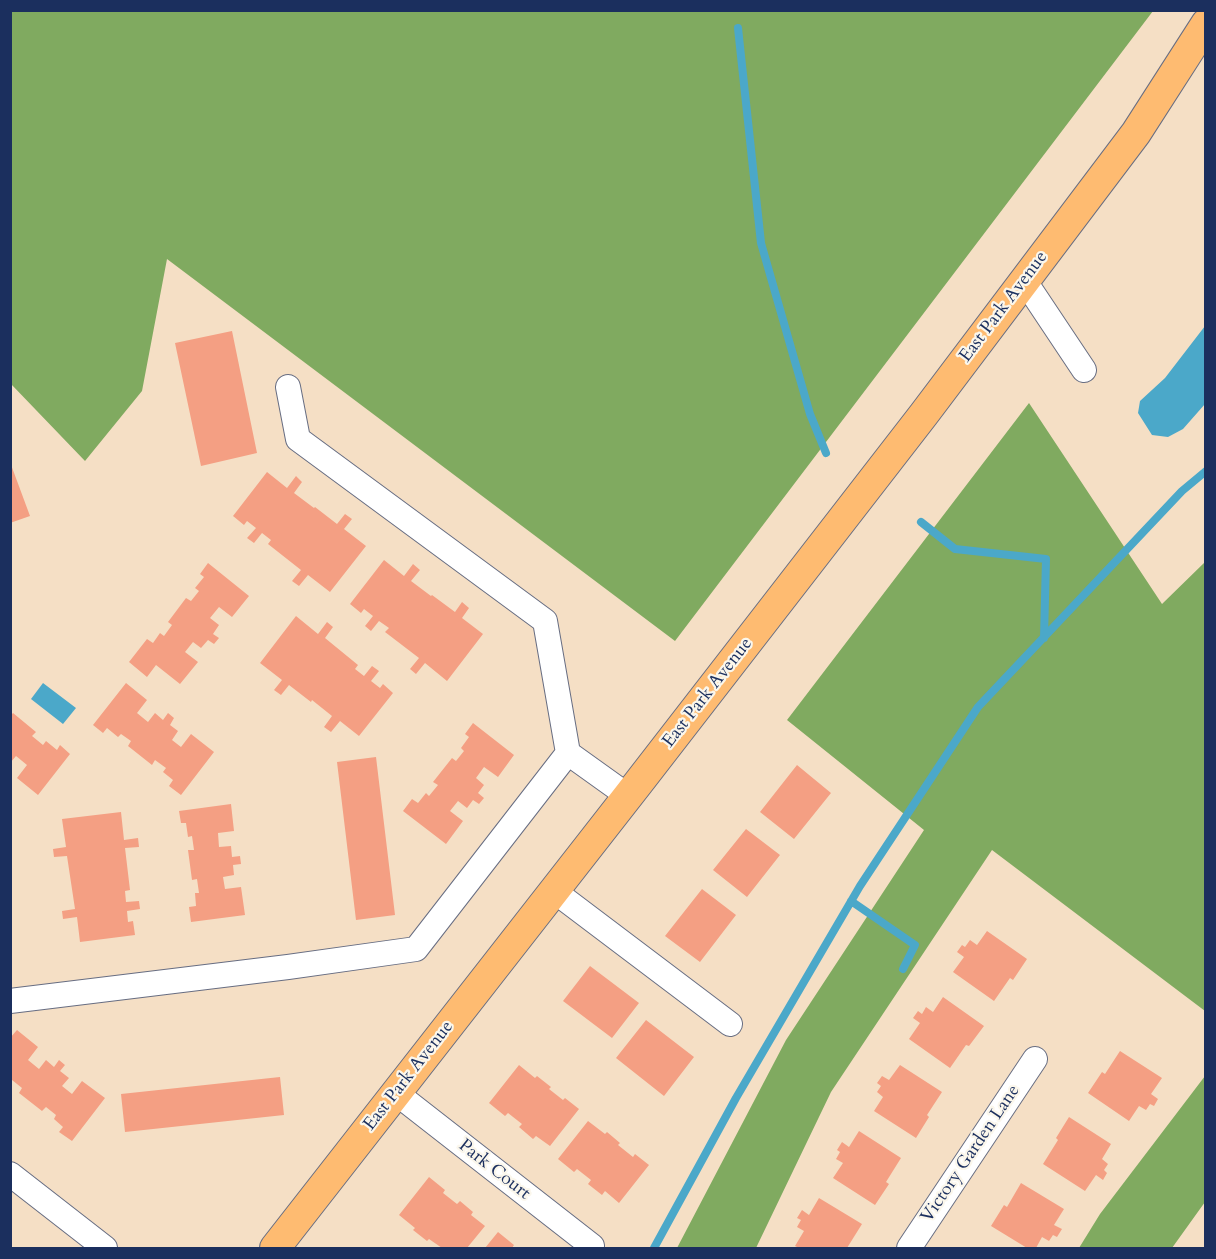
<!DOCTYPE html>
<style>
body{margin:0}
#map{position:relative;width:1216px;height:1259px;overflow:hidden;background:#f5dfc5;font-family:Cardo,serif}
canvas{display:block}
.frame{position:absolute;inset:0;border:12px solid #1b2f5e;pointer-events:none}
</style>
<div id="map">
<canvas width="1216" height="1259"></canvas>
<div class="frame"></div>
</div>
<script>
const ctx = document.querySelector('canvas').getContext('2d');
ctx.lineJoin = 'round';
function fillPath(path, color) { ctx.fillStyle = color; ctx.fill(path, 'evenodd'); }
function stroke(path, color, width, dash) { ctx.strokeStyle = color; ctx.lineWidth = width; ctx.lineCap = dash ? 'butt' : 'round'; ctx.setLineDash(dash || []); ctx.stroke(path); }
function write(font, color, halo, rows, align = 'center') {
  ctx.font = font + ' Cardo,serif'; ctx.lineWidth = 4.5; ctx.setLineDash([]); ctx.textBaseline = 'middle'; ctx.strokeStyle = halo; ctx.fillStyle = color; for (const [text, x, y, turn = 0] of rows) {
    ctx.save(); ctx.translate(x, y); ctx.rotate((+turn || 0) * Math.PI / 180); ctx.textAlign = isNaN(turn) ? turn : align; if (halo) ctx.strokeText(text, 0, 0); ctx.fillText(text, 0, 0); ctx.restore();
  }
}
fillPath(new Path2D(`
 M 11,10 L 1153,10 L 1153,11 L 675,641 L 167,259 L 142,391 L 85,461 L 11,384 Z
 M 1029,403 L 1162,604 L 1205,562 L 1205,1011 L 992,850 L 831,1092 L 756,1248 L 677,1248 L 786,1040 L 924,830 L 787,720 Z
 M 1205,1076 L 1205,1202 L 1172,1248 L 1079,1248 L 1100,1214 Z`), '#80aa60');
fillPath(new Path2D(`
 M 1205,326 L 1205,404 L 1183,429 L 1168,437 L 1152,435 L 1138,413 L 1140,401 L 1165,378 Z
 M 43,683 L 76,708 L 63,724 L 31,699 Z`), '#4ba8c9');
stroke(new Path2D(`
 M 738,28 L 761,243 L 810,414 L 826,453
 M 921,522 L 955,549 L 1046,559 L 1044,638
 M 851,901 L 915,945 L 903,969
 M 654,1248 L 736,1098 L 860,886 L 978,707 L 1182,491 L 1206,471`), '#4ba8c9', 8);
fillPath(new Path2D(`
 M 232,331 L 257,453 L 201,466 L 175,343 Z
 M 10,462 L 30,516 L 10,523 Z
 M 267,472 L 287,488 L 296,476 L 302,482 L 294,493 L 314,508 L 315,507 L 337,524 L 345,514 L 352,519 L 344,529 L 366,546 L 330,592 L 308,575 L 299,586 L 292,581 L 301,570 L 268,544 L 271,540 L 262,533 L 254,543 L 247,538 L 256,528 L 247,521 L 244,525 L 233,516 Z
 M 384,560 L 404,576 L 413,564 L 420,570 L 411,581 L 431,596 L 432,595 L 455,612 L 462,602 L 469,608 L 462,618 L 483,634 L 447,681 L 425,663 L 416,674 L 410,669 L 419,658 L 385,632 L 389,628 L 379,621 L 371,631 L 365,626 L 373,616 L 364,609 L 361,613 L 350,604 Z
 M 208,563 L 249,596 L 232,617 L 219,607 L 210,618 L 219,625 L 213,634 L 219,638 L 214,644 L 208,640 L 201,648 L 193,642 L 185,652 L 198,662 L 180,684 L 156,665 L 147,677 L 129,662 L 147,639 L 153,643 L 160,633 L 164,636 L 172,625 L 168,622 L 186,598 L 191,601 L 199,591 L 195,588 L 204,577 L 200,574 Z
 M 296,616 L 318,634 L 327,622 L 333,627 L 325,638 L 358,665 L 355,669 L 364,676 L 372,666 L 379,671 L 371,681 L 380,688 L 383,684 L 393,693 L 359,736 L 340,721 L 331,732 L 324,727 L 332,716 L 312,700 L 311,702 L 289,685 L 281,695 L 274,690 L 282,680 L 260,663 Z
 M 126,683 L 147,700 L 137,713 L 148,722 L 155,713 L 163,720 L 168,713 L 174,718 L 170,725 L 178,731 L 172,740 L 181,747 L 191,734 L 214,752 L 181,795 L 169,786 L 173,780 L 163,772 L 166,768 L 155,760 L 152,765 L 128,746 L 131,741 L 121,734 L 118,737 L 107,728 L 103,733 L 93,725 Z
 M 13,713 L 36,732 L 32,736 L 43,745 L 46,741 L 57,750 L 60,745 L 70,754 L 38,795 L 17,778 L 27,765 L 16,756 L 10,763 L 10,716 Z
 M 473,723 L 514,755 L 498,777 L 484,767 L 476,778 L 484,785 L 478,793 L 484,798 L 479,804 L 473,800 L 467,808 L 458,801 L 450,811 L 463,821 L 446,844 L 403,811 L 412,799 L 418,803 L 426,793 L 429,796 L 438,785 L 433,782 L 452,758 L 456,761 L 464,751 L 461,748 L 469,737 L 465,734 Z
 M 376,757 L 395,915 L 356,920 L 337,762 Z
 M 797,765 L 831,793 L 794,839 L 760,812 Z
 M 231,804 L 234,831 L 218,833 L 219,847 L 231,846 L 232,857 L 240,856 L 241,864 L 233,865 L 234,875 L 223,877 L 225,889 L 241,887 L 245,915 L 191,922 L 189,907 L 196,906 L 195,893 L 199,893 L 197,879 L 192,880 L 188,850 L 194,850 L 192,836 L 188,837 L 186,823 L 181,823 L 179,811 Z
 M 121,812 L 124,840 L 138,838 L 139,847 L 125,848 L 130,890 L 125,891 L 126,902 L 139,901 L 140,909 L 127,911 L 128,922 L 133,921 L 135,935 L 80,942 L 77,917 L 63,919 L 62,911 L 75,909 L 67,856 L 54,857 L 53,849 L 66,847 L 62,819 Z
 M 746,829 L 780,855 L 747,897 L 713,870 Z
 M 702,889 L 736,915 L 700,962 L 665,936 Z
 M 987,931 L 1027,959 L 1013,980 L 1010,978 L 994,1001 L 953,972 L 964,957 L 957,952 L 962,945 L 965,947 L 970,940 L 977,945 Z
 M 590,966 L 639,1003 L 612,1038 L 563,1001 Z
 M 943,997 L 984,1026 L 969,1046 L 966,1045 L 950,1068 L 909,1039 L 920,1023 L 913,1018 L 918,1011 L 922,1014 L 926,1007 L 933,1012 Z
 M 646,1020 L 694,1057 L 664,1096 L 616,1058 Z
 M 17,1030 L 38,1047 L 28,1060 L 39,1069 L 46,1060 L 54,1067 L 59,1060 L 65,1065 L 60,1071 L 69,1078 L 62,1086 L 72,1094 L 82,1081 L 105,1098 L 72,1141 L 59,1132 L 63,1127 L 54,1119 L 56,1115 L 46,1107 L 42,1111 L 19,1093 L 22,1088 L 12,1080 L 10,1082 L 10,1038 Z
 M 1120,1051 L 1162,1078 L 1151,1094 L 1158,1099 L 1154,1106 L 1150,1104 L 1146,1110 L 1139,1106 L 1129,1121 L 1088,1093 L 1102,1072 L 1105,1074 Z
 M 519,1065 L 535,1078 L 537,1076 L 551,1087 L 549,1089 L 563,1100 L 565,1098 L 579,1109 L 550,1146 L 536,1136 L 533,1139 L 519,1127 L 522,1124 L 508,1113 L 505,1116 L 489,1103 Z
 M 900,1065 L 942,1092 L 927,1115 L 929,1117 L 916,1138 L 874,1111 L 883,1097 L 877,1092 L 881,1086 L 877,1083 L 882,1076 L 889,1080 Z
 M 280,1077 L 284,1115 L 125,1132 L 121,1094 Z
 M 1069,1117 L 1111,1144 L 1102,1159 L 1108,1164 L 1104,1170 L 1107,1173 L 1103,1180 L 1096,1175 L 1085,1191 L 1043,1164 L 1058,1140 L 1056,1138 Z
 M 588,1121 L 605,1134 L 607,1132 L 620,1143 L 618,1145 L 633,1157 L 635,1154 L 649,1165 L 619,1203 L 605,1191 L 602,1195 L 588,1184 L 591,1180 L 577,1169 L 574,1172 L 558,1159 Z
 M 859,1131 L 901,1158 L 886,1182 L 889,1184 L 875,1205 L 833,1178 L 843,1163 L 836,1159 L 840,1152 L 837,1150 L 842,1142 L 849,1147 Z
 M 429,1177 L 445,1190 L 443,1193 L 457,1204 L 460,1201 L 473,1212 L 471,1215 L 485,1226 L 467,1248 L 442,1248 L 429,1239 L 427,1241 L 413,1230 L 415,1228 L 399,1215 Z
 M 1021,1183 L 1064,1209 L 1054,1225 L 1062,1229 L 1057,1237 L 1053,1235 L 1049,1241 L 1042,1237 L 1036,1248 L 1027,1248 L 991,1226 L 1004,1205 L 1007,1207 Z
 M 819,1198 L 862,1224 L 847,1248 L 799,1248 L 795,1246 L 804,1231 L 797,1227 L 801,1220 L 797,1218 L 802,1210 L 809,1215 Z
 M 498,1232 L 514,1245 L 512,1248 L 485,1248 Z`), '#f49f83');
const minor = new Path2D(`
 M 1024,280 L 1084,370
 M 568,753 L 628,796
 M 554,891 L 730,1024
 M 10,1001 L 288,967 L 416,949 L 568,753 L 545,621 L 298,439 L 288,387
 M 396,1093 L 592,1246
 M 10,1174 L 105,1248
 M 909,1248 L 1035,1059`);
const major = new Path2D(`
 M 275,1248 L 639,782 L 924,414 L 1136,133 L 1206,24`);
stroke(minor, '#676d82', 26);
stroke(major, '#676d82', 32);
stroke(minor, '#fff', 24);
stroke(major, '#febb71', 30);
write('18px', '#1b2f5e', '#fbf7ec', [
 ["East Park Avenue",1004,307,-53],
 ["East Park Avenue",708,693,-52],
 ["East Park Avenue",409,1076,-52],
 ["Victory Garden Lane",971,1154,-56],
 ["Park Court",494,1170,38]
]);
</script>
